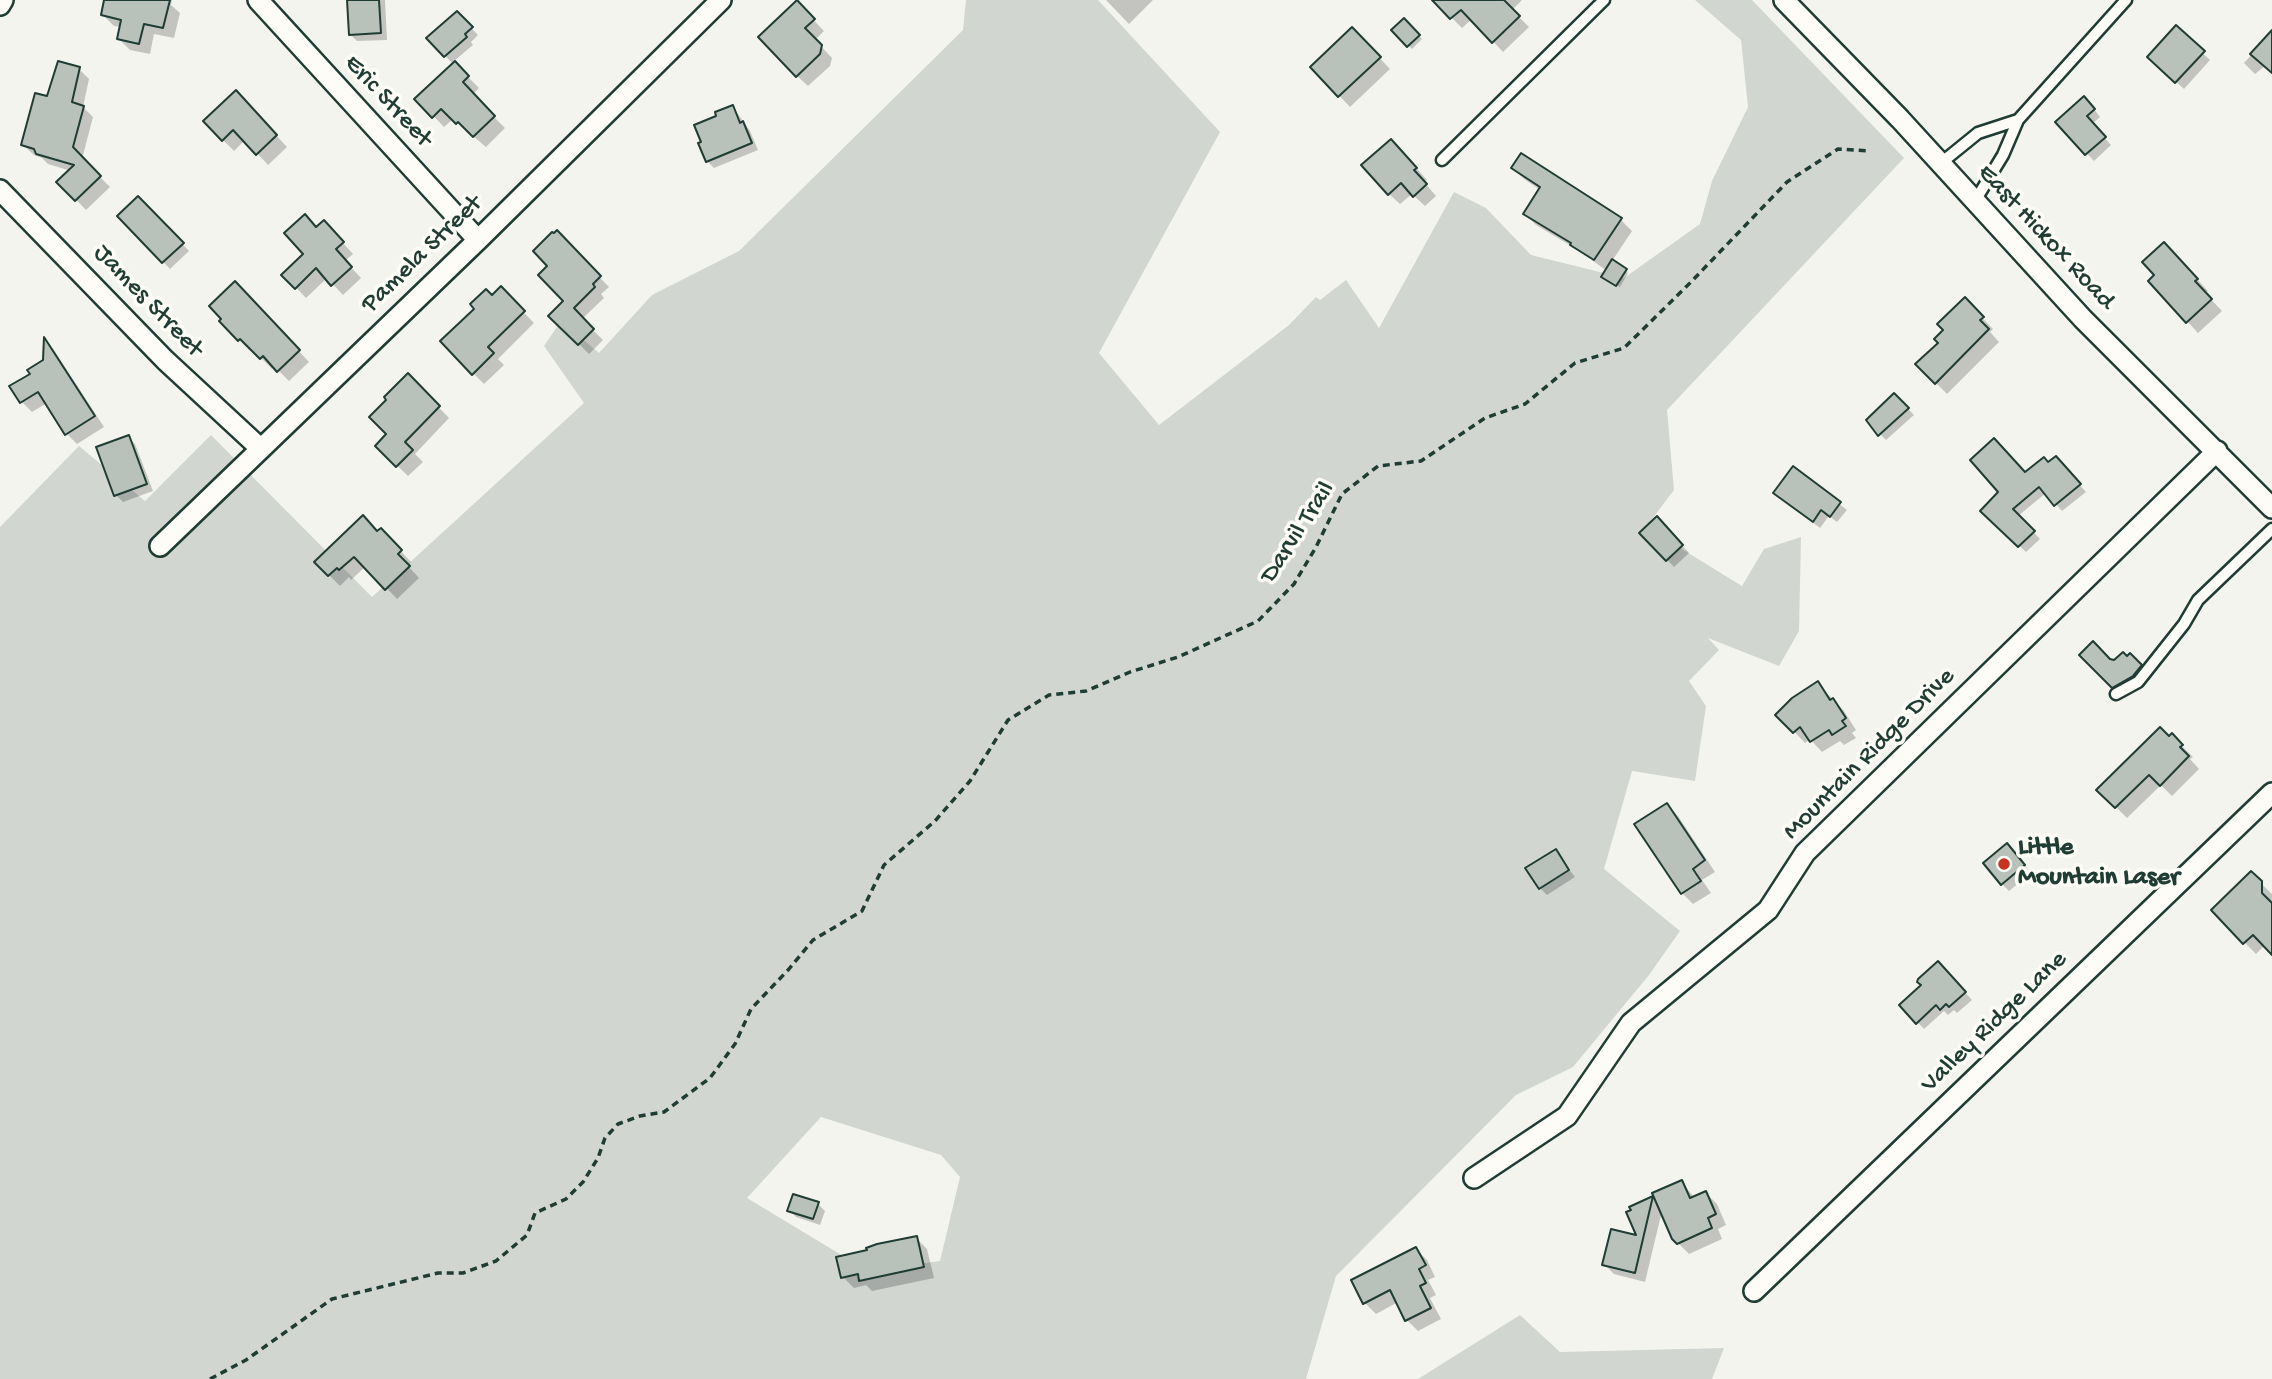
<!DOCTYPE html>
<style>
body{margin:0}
canvas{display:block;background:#f4f4ef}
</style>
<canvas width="2272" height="1379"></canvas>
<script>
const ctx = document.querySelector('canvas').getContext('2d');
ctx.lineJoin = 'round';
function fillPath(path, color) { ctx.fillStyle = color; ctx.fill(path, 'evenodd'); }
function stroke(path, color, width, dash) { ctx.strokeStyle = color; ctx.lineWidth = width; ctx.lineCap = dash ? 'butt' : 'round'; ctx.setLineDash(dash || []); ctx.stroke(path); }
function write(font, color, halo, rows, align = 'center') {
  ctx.font = font + ' "Gochi Hand",sans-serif'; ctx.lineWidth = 7; ctx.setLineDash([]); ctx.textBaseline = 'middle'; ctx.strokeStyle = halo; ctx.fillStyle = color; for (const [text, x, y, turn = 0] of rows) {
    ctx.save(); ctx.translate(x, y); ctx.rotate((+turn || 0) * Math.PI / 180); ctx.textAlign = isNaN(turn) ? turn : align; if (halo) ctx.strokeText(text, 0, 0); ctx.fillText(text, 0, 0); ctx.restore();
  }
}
fillPath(new Path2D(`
 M 966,0 L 1098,0 L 1220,132 L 1099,353 L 1159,425 L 1289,325 L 1316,297 L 1320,300 L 1346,280 L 1379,328 L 1454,192 L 1486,208 L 1531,255 L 1624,278 L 1700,224 L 1712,181 L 1748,107 L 1741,40 L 1695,0 L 1752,0 L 1904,158 L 1667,410 L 1674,490 L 1646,527 L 1742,586 L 1764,549 L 1801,537 L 1799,631 L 1779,666 L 1708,638 L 1719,650 L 1689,681 L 1706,706 L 1695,781 L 1632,771 L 1604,869 L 1680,931 L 1649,975 L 1573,1067 L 1516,1095 L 1336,1276 L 1306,1379 L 0,1379 L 0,527 L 79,446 L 145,501 L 211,435 L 372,597 L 584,403 L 544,346 L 561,321 L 599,353 L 652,295 L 739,251 L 963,30 ZM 821,1117 L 941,1155 L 960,1177 L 940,1261 L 868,1271 L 747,1198 Z
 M 1520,1315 L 1560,1352 L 1724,1348 L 1712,1379 L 1418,1379 Z`), '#d1d6d1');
fillPath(new Path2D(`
 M 106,0 L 172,0 L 171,5 L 180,13 L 174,38 L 154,34 L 150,54 L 130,50 L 119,39 L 121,27 L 114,26 L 103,15 Z
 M 349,0 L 385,0 L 387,40 L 357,41 L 350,34 Z
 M 1106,0 L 1153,0 L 1129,24 Z
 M 1434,0 L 1522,0 L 1512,10 L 1529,27 L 1503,52 L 1472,19 L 1462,28 Z
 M 797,3 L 824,31 L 815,40 L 832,58 L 830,66 L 808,86 L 797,76 Z
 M 457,13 L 478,35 L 471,42 L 473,45 L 453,62 L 479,88 L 472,95 L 505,128 L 486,147 L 453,119 L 444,127 L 417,99 L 454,65 L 428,38 Z
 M 1404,21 L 1422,39 L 1412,49 L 1394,30 Z
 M 2176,28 L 2210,60 L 2184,89 L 2149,57 Z
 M 1352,29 L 1390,69 L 1350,107 L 1312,67 Z
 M 2272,32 L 2265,66 L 2255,74 L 2244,63 Z
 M 79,69 L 89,79 L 83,107 L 93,117 L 82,159 L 110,187 L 86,210 L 59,182 L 71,171 L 48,164 L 42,158 L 34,155 L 23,145 Z
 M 247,104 L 287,147 L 268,165 L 245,140 L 234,151 L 223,140 Z
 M 2091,105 L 2100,117 L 2092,124 L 2111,145 L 2094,161 L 2058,123 Z
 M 733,107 L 750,131 L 758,150 L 714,168 L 707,161 L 703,143 L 718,117 Z
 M 1402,152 L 1427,180 L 1424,182 L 1436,196 L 1425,206 L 1412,194 L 1400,204 L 1389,194 Z
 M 1521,155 L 1621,220 L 1632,231 L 1612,261 L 1628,273 L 1620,287 L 1606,279 L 1607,271 L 1578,250 L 1536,225 L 1525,214 L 1540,190 L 1524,179 L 1513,168 Z
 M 138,198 L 189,251 L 170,269 L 119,216 Z
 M 317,229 L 334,233 L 353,254 L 345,261 L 361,278 L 343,295 L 327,278 L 306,298 L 284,275 L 305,254 Z
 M 557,233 L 609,287 L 601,294 L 604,298 L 582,319 L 603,340 L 589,354 L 551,316 L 566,301 L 550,266 Z
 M 2175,255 L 2208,291 L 2205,293 L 2222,311 L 2198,333 L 2150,281 Z
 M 501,289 L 534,323 L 498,359 L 504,365 L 484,384 L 442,342 Z
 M 246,294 L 309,362 L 289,381 L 274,366 L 272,369 L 252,349 L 250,351 L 221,321 Z
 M 1965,300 L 1993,329 L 1990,332 L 1999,342 L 1947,394 L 1918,365 L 1940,343 Z
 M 45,341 L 54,350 L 104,427 L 77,444 L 67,434 L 47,403 L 32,412 L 22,402 L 12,387 L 32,374 L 44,361 Z
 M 408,376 L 449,418 L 415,454 L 423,462 L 408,476 L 377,446 L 389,434 L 389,400 Z
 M 1894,395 L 1914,415 L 1886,440 L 1880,434 Z
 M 128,437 L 135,444 L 153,491 L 123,502 L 116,495 L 98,448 Z
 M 2048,464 L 2062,465 L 2086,492 L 2062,511 L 2046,493 L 2018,516 L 2040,539 L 2026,552 L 1982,511 Z
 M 1793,468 L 1847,510 L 1837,522 L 1829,516 L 1820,528 L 1782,499 Z
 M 1664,526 L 1689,553 L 1674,567 L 1642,533 Z
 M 381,530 L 411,562 L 408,566 L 419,578 L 397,599 L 366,566 L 351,580 L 349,577 L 340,586 L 316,562 Z
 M 2082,655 L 2114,663 L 2127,659 L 2130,656 L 2147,673 L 2119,693 Z
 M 1818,684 L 1844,711 L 1856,730 L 1852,733 L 1856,738 L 1844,745 L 1840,741 L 1822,752 L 1810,739 L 1805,743 L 1778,715 Z
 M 2172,736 L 2193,757 L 2190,759 L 2199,769 L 2172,796 L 2161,785 L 2127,818 L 2099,790 Z
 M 1667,805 L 1678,816 L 1715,872 L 1702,880 L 1711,893 L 1693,904 L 1682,893 L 1637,825 Z
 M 1555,851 L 1575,877 L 1547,895 L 1540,888 Z
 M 2014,852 L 2031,873 L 2009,891 L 2002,884 Z
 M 2251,874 L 2272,894 L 2272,952 L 2265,945 L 2256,954 L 2214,911 Z
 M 1938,963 L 1972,1000 L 1957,1013 L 1954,1010 L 1948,1015 L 1944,1011 L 1924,1029 L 1901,1005 L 1923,986 Z
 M 1681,1182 L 1695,1198 L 1706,1193 L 1717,1204 L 1726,1225 L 1718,1229 L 1722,1239 L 1689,1254 L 1673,1238 L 1662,1211 L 1645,1282 L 1614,1274 L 1604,1264 L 1639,1237 L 1632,1208 L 1653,1198 L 1658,1204 Z
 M 818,1204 L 825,1211 L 820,1225 L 796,1217 L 789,1210 Z
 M 916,1238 L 927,1249 L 934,1278 L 872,1291 L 866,1285 L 854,1288 L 843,1277 Z
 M 1416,1249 L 1427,1260 L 1435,1277 L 1428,1280 L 1436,1295 L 1430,1298 L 1441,1319 L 1418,1331 L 1407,1320 L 1398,1302 L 1376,1314 L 1365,1303 Z`), '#0003');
const building = new Path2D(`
 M 104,0 L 170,0 L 163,28 L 144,24 L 139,44 L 117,39 L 121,20 L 101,15 Z
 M 347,0 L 379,0 L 381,33 L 349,35 Z
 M 797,0 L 815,19 L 805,28 L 822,45 L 820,54 L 796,77 L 758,37 Z
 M 1432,0 L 1504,0 L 1520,16 L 1492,43 L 1461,10 L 1450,19 Z
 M 457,11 L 473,27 L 465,34 L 467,37 L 444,57 L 426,38 Z
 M 1404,18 L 1420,35 L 1407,47 L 1391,30 Z
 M 2176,25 L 2205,51 L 2175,83 L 2147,57 Z
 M 1352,27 L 1381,57 L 1338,97 L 1310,67 Z
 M 2272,30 L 2272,73 L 2250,54 Z
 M 58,61 L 80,67 L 72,102 L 84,106 L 73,147 L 101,176 L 75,201 L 56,182 L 74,165 L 36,154 L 34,149 L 21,145 L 35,93 L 47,96 Z
 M 455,61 L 469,76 L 463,82 L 495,116 L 473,137 L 458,122 L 456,124 L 441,109 L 432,118 L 414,99 Z
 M 236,90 L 277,135 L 256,155 L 233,130 L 222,141 L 203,121 Z
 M 2084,96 L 2095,109 L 2087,116 L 2106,137 L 2085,155 L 2055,122 Z
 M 733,105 L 740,123 L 743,121 L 752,143 L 706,162 L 698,143 L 701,142 L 694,125 L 716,116 L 715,112 Z
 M 1391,139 L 1417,168 L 1414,170 L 1427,184 L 1413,197 L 1401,183 L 1388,195 L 1361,165 Z
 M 1521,153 L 1622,218 L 1594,260 L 1570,245 L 1571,243 L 1523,214 L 1540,187 L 1511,168 Z
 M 138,196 L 184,243 L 162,263 L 117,216 Z
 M 305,214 L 316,227 L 324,220 L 344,242 L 336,249 L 352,267 L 331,286 L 316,268 L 295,289 L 281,275 L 303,254 L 284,233 Z
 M 557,230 L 601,276 L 593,284 L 595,287 L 574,308 L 594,329 L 578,345 L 548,316 L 563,301 L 538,275 L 547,266 L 533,251 L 552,232 L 554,233 Z
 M 2164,242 L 2198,279 L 2195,281 L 2212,299 L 2186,323 L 2148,281 L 2154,275 L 2142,262 Z
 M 1612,259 L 1627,269 L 1616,286 L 1601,277 Z
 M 235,281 L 300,350 L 277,372 L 263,356 L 260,359 L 240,339 L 238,341 L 219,321 L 221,319 L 209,306 Z
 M 501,286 L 525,311 L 488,347 L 494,353 L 472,375 L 440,341 L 474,309 L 470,304 L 486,289 L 492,295 Z
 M 1965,297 L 1984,317 L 1980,320 L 1989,329 L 1935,384 L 1915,364 L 1938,343 L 1934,339 L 1943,330 L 1937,324 Z
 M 44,337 L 95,416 L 65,435 L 38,392 L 20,403 L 9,386 L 30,374 L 27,370 L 43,360 Z
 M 408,373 L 440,406 L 405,442 L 413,450 L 396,467 L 375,446 L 386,434 L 369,417 L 386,400 L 384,397 Z
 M 1894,393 L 1909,408 L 1878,436 L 1866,420 Z
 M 129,435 L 147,484 L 114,496 L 96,447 Z
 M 1994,438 L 2025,472 L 2044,457 L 2048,462 L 2056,456 L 2081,484 L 2054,506 L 2039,487 L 2013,509 L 2035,531 L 2018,547 L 1980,511 L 1998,492 L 1970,460 Z
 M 1793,466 L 1841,502 L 1830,517 L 1821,510 L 1813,522 L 1773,493 Z
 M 363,515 L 377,531 L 381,528 L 402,550 L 398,554 L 410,566 L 385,590 L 354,557 L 339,570 L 337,568 L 328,576 L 314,562 Z
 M 1657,516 L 1683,545 L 1666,561 L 1639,533 Z
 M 2093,641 L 2110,659 L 2114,660 L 2123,652 L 2127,656 L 2130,653 L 2142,665 L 2133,676 L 2112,688 L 2079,655 Z
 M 1818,681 L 1830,700 L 1833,698 L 1846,718 L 1842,721 L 1846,726 L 1832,735 L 1829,730 L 1810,742 L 1800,727 L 1793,733 L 1775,715 L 1792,698 Z
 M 2160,727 L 2169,736 L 2172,733 L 2183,745 L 2180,747 L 2189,756 L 2160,786 L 2149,775 L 2115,808 L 2096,790 Z
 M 1667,803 L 1705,860 L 1693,869 L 1701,881 L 1681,894 L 1634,824 Z
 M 2007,843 L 2025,865 L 2001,885 L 1983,863 Z
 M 1556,849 L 1569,870 L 1539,889 L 1525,868 Z
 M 2251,871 L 2262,881 L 2262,893 L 2272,903 L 2272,955 L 2253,935 L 2243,944 L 2211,910 Z
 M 1938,961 L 1966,992 L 1949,1007 L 1946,1004 L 1940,1010 L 1936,1005 L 1916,1024 L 1899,1005 L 1921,985 L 1917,982 L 1918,979 Z
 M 1682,1180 L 1690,1198 L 1706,1191 L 1716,1214 L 1708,1218 L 1712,1228 L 1677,1244 L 1672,1239 L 1652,1193 Z
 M 793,1194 L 819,1202 L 813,1219 L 787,1211 Z
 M 1653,1196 L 1635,1273 L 1602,1265 L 1611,1229 L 1636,1235 L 1626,1212 L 1631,1210 L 1629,1207 Z
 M 917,1236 L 924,1267 L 859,1281 L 858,1274 L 841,1278 L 836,1257 L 867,1250 L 866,1248 L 877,1244 Z
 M 1416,1247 L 1426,1265 L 1419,1269 L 1426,1283 L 1420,1286 L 1431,1308 L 1405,1321 L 1390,1290 L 1363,1304 L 1351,1280 Z`);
fillPath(building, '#b9c1bb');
stroke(building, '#1f3d34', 2);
const service = new Path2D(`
 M 1442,160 L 1604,0
 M 1941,163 L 1978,133 L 2018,120
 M 1975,201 L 2003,155 L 2018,120 L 2126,0
 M 2116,694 L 2138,682 L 2184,624 L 2198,600 L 2272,529`);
const minor = new Path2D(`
 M 258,0 L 478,240
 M 1784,0 L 1900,119 L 2083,319 L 2272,508
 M 0,5 L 3,0
 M 0,190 L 165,360 L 260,448
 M 160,546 L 478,240 L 721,0
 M 1474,1178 L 1567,1116 L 1631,1023 L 1768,910 L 1805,853 L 2217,451
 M 1754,1291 L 2272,793`);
stroke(service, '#1f3d34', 15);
stroke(minor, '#1f3d34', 24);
stroke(new Path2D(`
 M 210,1379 L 246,1360 L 332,1299 L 438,1273 L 463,1273 L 496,1261 L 527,1235 L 535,1213 L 566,1199 L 583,1182 L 598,1158 L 605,1138 L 618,1124 L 640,1116 L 664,1112 L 710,1078 L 735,1044 L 751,1009 L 789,969 L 813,940 L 862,911 L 884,865 L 935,821 L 970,781 L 1008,720 L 1049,695 L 1086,691 L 1130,672 L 1178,657 L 1258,621 L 1294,584 L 1316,547 L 1342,494 L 1378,466 L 1421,461 L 1485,418 L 1525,404 L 1575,363 L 1624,348 L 1691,282 L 1787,182 L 1838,149 L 1870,151`), '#1f3d34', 3.5, [7, 5]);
stroke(service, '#fdfcf7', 10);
stroke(minor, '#fdfcf7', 19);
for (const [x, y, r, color] of [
 [2004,864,7,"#c8321e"]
]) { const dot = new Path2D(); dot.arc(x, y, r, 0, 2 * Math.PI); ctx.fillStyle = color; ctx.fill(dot); stroke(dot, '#fdfcf7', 2.5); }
write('26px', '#1f3d34', '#fdfcf7', [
 ["Eric Street",387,102,47],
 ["East Hickox Road",2045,238,47],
 ["Pamela Street",423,255,-44],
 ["James Street",147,302,46],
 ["Darvil Trail",1299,533,-57],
 ["Mountain Ridge Drive",1870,755,-45],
 ["Valley Ridge Lane",1995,1023,-44]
]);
write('bold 26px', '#1f3d34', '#fdfcf7', [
 ["Little",2018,849],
 ["Mountain Laser",2018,879]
], 'left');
</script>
